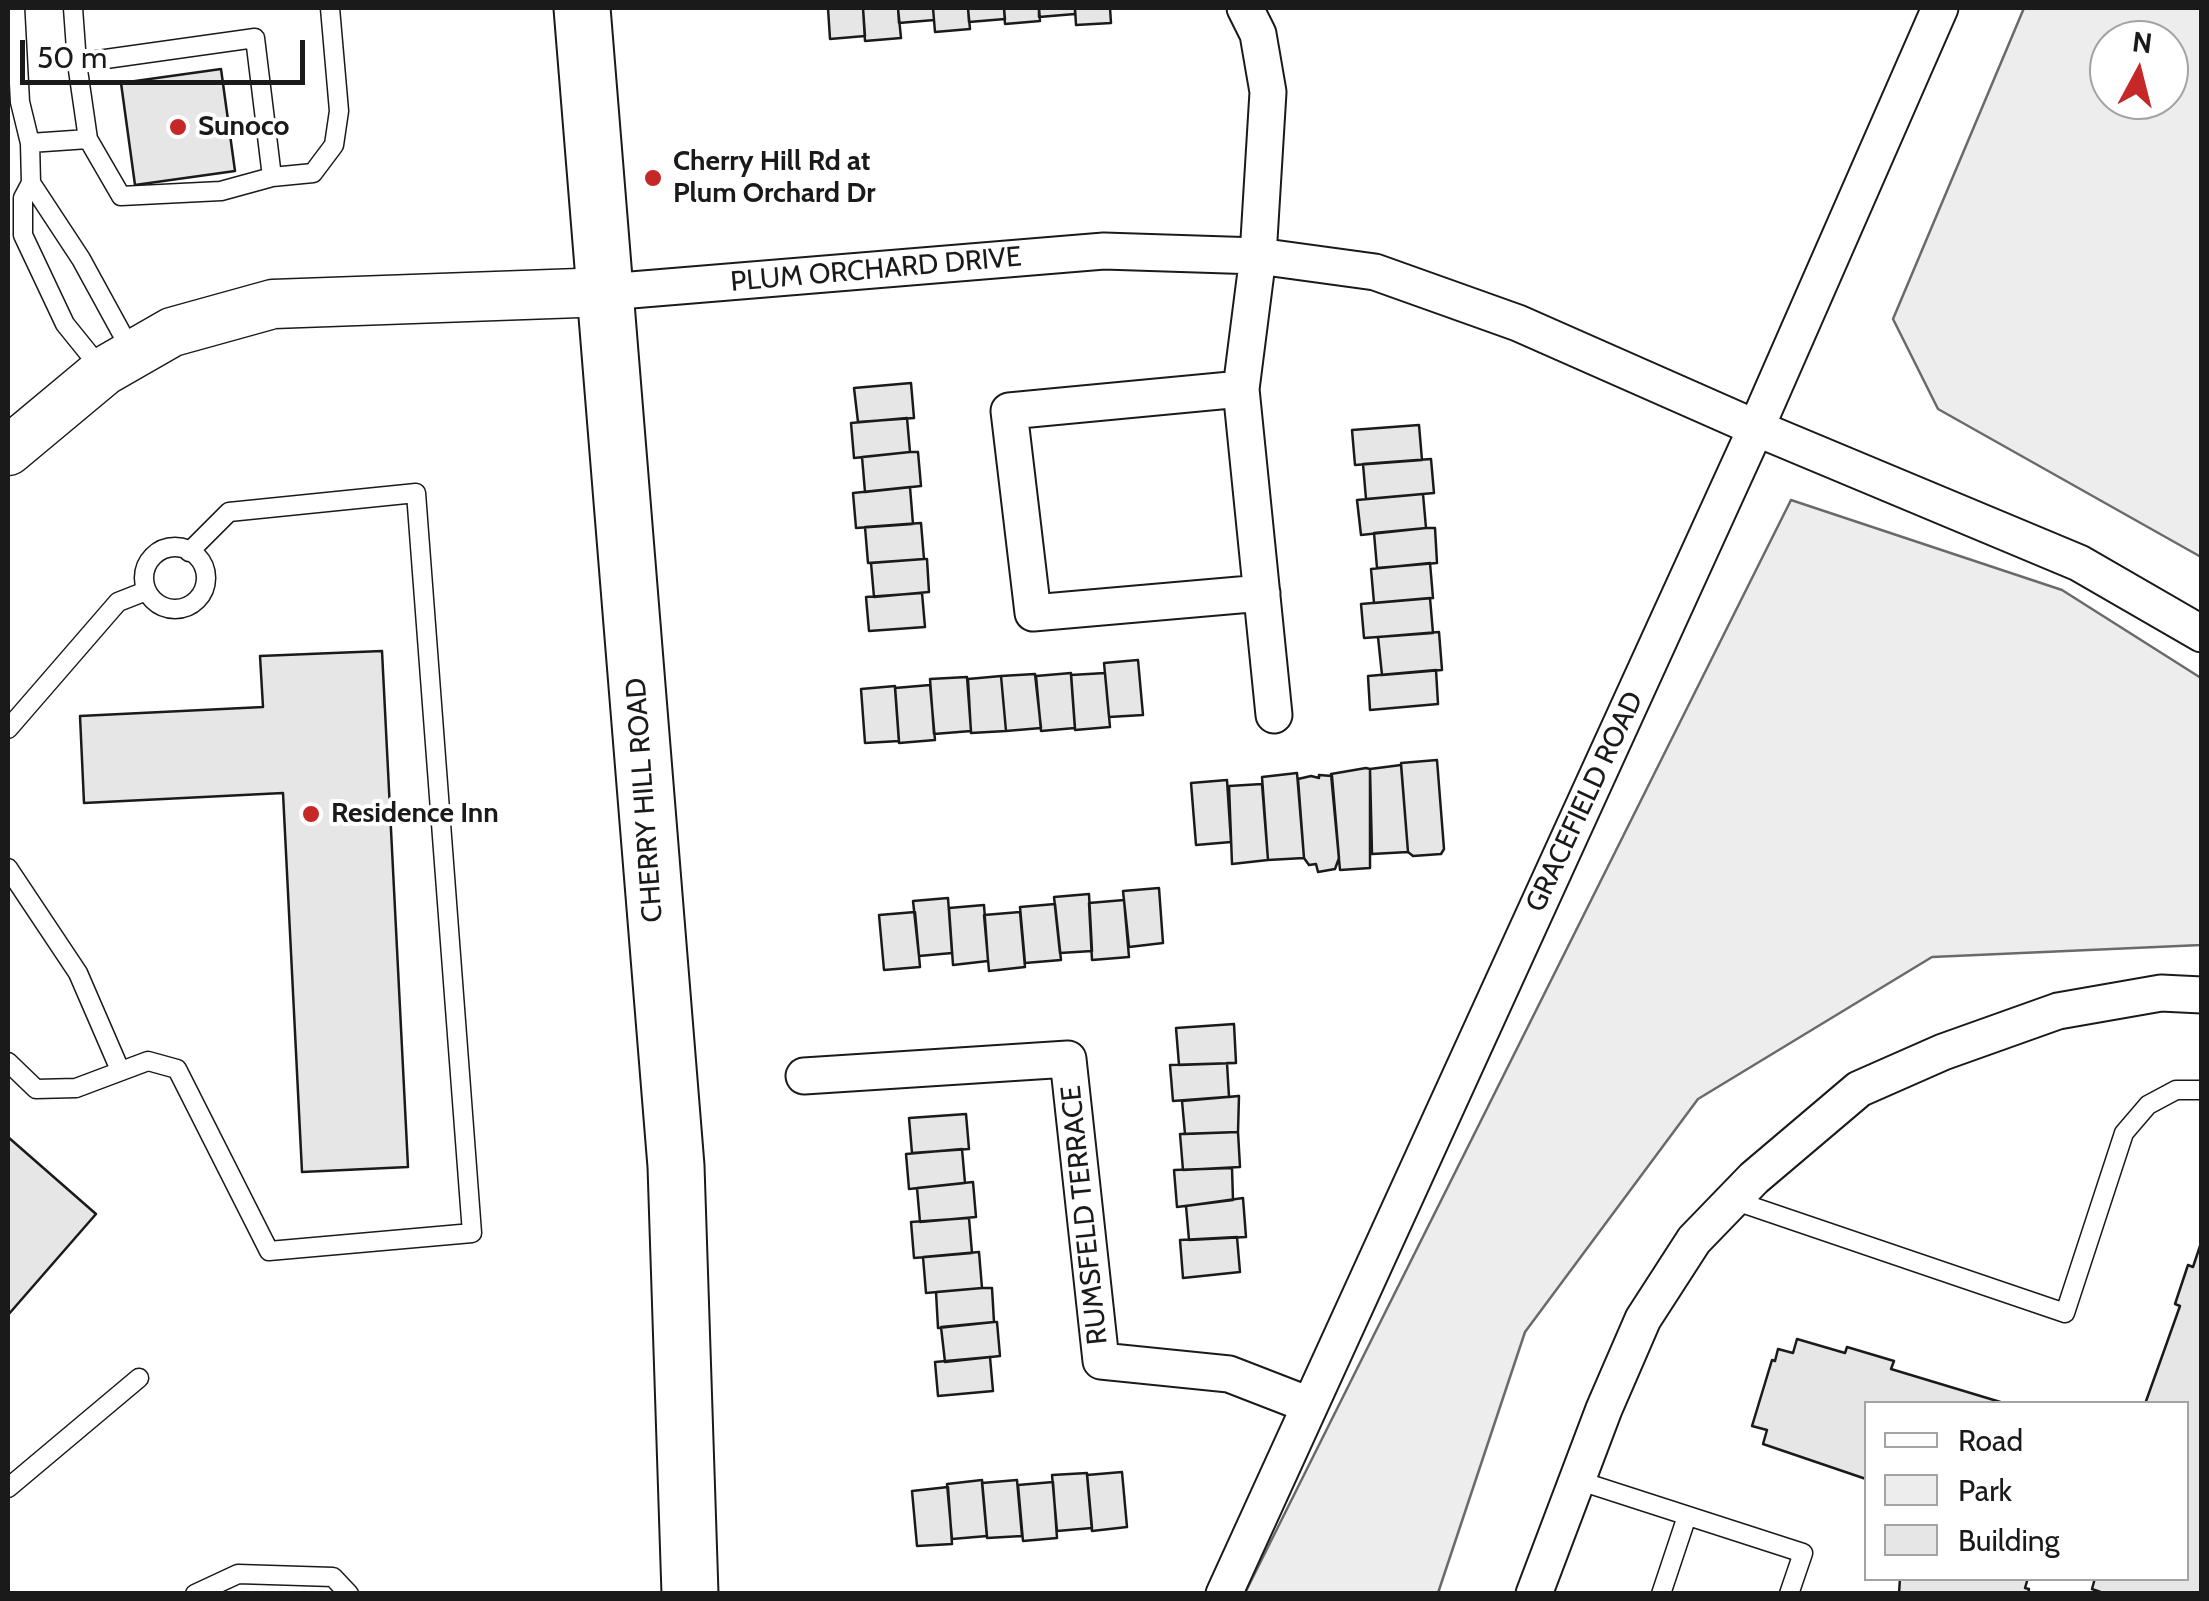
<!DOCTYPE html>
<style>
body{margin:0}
#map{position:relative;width:2209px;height:1601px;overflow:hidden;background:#fff;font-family:Cabin,sans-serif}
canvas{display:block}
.frame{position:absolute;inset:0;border:10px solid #1a1a1a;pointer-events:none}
.legend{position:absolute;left:1864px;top:1401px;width:325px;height:180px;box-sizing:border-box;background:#fff;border:2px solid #a3a3a3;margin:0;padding:12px 18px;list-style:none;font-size:30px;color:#1a1a1a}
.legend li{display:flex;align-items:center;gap:20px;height:50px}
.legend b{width:50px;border:2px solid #a3a3a3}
.north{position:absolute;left:2089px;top:20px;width:100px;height:100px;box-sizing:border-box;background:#fff;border:2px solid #a3a3a3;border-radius:50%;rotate:7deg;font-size:28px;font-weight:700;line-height:40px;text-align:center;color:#1a1a1a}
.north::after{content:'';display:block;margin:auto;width:35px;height:45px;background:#c62828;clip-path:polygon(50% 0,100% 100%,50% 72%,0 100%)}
.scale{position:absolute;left:20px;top:40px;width:285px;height:45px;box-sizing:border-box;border:5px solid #1a1a1a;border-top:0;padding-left:12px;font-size:30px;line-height:35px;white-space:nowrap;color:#1a1a1a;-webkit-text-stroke:8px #fff;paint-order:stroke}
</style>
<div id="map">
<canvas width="2209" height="1601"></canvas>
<div class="frame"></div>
<ul class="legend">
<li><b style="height:12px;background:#fff"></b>Road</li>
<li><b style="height:28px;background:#ededed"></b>Park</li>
<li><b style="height:28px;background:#e6e6e6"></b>Building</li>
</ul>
<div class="north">N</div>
<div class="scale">50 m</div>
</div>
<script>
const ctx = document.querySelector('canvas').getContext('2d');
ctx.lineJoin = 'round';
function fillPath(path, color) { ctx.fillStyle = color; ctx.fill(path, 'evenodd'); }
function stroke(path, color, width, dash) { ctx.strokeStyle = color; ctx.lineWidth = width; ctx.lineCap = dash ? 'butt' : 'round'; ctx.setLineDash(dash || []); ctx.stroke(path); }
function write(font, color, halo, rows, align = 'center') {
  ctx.font = font + ' Cabin,sans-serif'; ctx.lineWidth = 8; ctx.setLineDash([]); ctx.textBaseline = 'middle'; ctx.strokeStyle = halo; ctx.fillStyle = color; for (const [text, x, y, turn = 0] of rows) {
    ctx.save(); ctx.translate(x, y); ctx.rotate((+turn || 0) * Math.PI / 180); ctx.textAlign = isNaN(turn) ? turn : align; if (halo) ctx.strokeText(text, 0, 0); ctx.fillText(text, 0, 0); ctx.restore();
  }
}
const green = new Path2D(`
 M 2024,8 L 2201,8 L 2201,557 L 1938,409 L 1893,319 ZM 2109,40 L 2169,40 L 2169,100 L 2109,100 Z
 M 1791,500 L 2062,590 L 2201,678 L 2201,945 L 1932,957 L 1698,1099 L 1525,1332 L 1438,1593 L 1245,1593 Z`);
fillPath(green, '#ededed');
stroke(green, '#6a6a6a', 2.5);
const building = new Path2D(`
 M 828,8 L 863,8 L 865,36 L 830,39 Z
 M 863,8 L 898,8 L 901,38 L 865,41 Z
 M 898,8 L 933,8 L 934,20 L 899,23 Z
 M 933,8 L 968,8 L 970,29 L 935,32 Z
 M 968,8 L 1004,8 L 1005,19 L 969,22 Z
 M 1004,8 L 1039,8 L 1040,21 L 1005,24 Z
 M 1039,8 L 1075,8 L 1075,14 L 1039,17 Z
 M 1075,8 L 1110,8 L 1111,23 L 1076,25 Z
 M 221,69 L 235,171 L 135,185 L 121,83 Z
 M 911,383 L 914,418 L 858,422 L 854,388 Z
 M 907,418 L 910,452 L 854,458 L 851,423 Z
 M 1419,425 L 1422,460 L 1355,465 L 1352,430 Z
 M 910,452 L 918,452 L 921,486 L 865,492 L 862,457 Z
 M 1431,459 L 1434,493 L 1366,499 L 1363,464 Z
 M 910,487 L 913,524 L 856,528 L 853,493 Z
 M 1423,494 L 1426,528 L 1361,535 L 1357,500 Z
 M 921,523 L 924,559 L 868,563 L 865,527 Z
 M 1426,528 L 1435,528 L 1437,563 L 1377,568 L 1374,533 Z
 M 924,559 L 927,559 L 929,592 L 874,597 L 871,563 Z
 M 1430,563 L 1433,598 L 1374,603 L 1371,569 Z
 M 922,593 L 925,627 L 869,631 L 866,597 Z
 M 1430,598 L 1433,633 L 1364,638 L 1361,604 Z
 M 1439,632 L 1442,670 L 1382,675 L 1378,637 Z
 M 382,651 L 408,1167 L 302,1172 L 283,793 L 84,803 L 80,716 L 263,707 L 260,656 Z
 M 1138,660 L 1143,715 L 1109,717 L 1104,663 Z
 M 1436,670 L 1438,704 L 1370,710 L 1368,676 Z
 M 1071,673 L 1075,728 L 1041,731 L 1036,676 Z
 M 1105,673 L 1110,727 L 1075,730 L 1071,675 Z
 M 1035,674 L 1041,728 L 1006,731 L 1001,676 Z
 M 1001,676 L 1006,731 L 971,733 L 968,679 Z
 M 967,677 L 971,731 L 934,734 L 930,679 Z
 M 930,685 L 935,740 L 899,743 L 895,688 Z
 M 895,686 L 899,741 L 865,743 L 861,689 Z
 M 1437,760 L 1444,849 L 1441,854 L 1413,856 L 1408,852 L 1401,763 Z
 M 1401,765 L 1408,852 L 1372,854 L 1370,769 Z
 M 1366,768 L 1370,769 L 1370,868 L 1340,870 L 1331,774 Z
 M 1297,773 L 1304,858 L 1268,860 L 1262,777 Z
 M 1319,775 L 1332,776 L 1339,858 L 1335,869 L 1318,872 L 1316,864 L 1309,865 L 1304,858 L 1298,779 L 1311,776 L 1319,778 Z
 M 1227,780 L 1231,842 L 1196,845 L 1191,783 Z
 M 1262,784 L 1268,860 L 1232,864 L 1229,786 Z
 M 1159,888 L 1163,943 L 1129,947 L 1123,891 Z
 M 1089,894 L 1092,951 L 1060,953 L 1054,897 Z
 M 948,898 L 952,953 L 919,956 L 913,901 Z
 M 1124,900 L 1129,957 L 1092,960 L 1089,903 Z
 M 1055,904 L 1061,960 L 1025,963 L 1020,907 Z
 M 984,905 L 988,961 L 953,965 L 949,908 Z
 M 915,912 L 920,967 L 884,970 L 879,915 Z
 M 1020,912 L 1025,967 L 989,971 L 984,915 Z
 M 1234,1024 L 1236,1063 L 1179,1065 L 1176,1028 Z
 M 1227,1063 L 1229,1097 L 1239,1096 L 1173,1101 L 1170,1065 L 1236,1063 Z
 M 1239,1096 L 1238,1132 L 1185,1134 L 1182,1101 Z
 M 966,1114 L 969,1149 L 912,1153 L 909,1118 Z
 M 1238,1132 L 1240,1167 L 1183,1170 L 1180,1134 Z
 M 8,1137 L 96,1214 L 8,1315 Z
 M 962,1149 L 965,1183 L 909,1189 L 906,1154 Z
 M 1232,1168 L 1233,1200 L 1177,1207 L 1174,1170 Z
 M 973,1182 L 976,1217 L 920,1222 L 917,1188 Z
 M 1243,1198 L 1246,1237 L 1189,1240 L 1186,1206 Z
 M 969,1218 L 972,1253 L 914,1258 L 911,1222 Z
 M 1237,1237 L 1240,1272 L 1183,1278 L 1180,1240 Z
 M 2202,1240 L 2202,1594 L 2106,1594 L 2092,1589 L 2095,1578 L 2186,1578 L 2186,1404 L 2145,1404 L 2180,1306 L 2175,1304 L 2188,1265 L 2193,1267 Z
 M 979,1252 L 982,1288 L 926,1293 L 923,1257 Z
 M 982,1288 L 992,1288 L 994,1322 L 938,1328 L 936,1292 Z
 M 994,1322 L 997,1322 L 1000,1356 L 945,1362 L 941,1327 Z
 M 1797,1339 L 1845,1353 L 1847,1347 L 1894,1361 L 1891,1369 L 2007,1404 L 1866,1404 L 1866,1479 L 1763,1444 L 1767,1430 L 1752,1426 L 1772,1360 L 1775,1361 L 1778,1349 L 1793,1353 Z
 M 990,1357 L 993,1391 L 938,1396 L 935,1362 Z
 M 1122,1472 L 1127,1527 L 1092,1531 L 1087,1475 Z
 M 1087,1473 L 1092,1528 L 1057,1531 L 1052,1475 Z
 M 982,1480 L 987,1536 L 952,1539 L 947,1484 Z
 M 1017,1480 L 1022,1536 L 987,1538 L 982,1483 Z
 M 1053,1482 L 1057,1538 L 1023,1541 L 1018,1485 Z
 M 948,1487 L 952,1544 L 917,1546 L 912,1491 Z
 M 1900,1578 L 2028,1578 L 2025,1588 L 2029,1589 L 2028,1594 L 1899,1594 Z`);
fillPath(building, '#e6e6e6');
stroke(building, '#1a1a1a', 2.5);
const lane = new Path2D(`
 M 15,8 L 20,102 L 30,143 L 31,183 L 23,198 L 23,235 L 65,324 L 103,371
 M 73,8 L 77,63
 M 30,143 L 88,139 L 121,196 L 221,191 L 272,177 L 255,38 L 77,63 L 88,139
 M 272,177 L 313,173 L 334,145 L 339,111 L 330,8
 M 31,183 L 81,259 L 133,354
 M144 578a31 31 0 1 1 62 0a31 31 0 1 1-62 0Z
 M 8,729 L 118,602 L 146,591
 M 8,868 L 78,973 L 120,1070
 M 8,1062 L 36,1089 L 76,1088 L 148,1061 L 177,1069 L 269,1251 L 472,1233 L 416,493 L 229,512 L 189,552
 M 1733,1200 L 2065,1313 L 2124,1133 L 2148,1105 L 2176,1090 L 2202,1090
 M 1577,1480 L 1803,1553 L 1789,1594
 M 8,1488 L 139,1378
 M 195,1594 L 238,1574 L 333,1577 L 349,1594
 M 1661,1594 L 1687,1516`);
const street = new Path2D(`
 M 1245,8 L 1258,34 L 1268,92 L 1258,256 L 1241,389 L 1274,715
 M 607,292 L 1104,251 L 1258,256 L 1375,272 L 1518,323 L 1756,428 L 2079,563 L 2202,634
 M 1241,389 L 1009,411 L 1033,613 L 1262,593
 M 804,1076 L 1068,1059 L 1101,1361 L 1229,1374 L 1309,1405
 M 1224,1594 L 1756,428 L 1940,8
 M 1534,1594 L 1604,1409 L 1643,1319 L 1694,1240 L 1754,1178 L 1859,1089 L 1943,1052 L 2058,1011 L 2161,993 L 2202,995`);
const secondary = new Path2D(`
 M 8,451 L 104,371 L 172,332 L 273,304 L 607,292`);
const primary = new Path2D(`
 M 582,8 L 676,1166 L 690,1594`);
stroke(lane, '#1a1a1a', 21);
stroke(street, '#1a1a1a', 39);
stroke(secondary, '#1a1a1a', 51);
stroke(primary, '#1a1a1a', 59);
stroke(lane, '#fff', 18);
stroke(street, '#fff', 35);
stroke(secondary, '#fff', 48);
stroke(primary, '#fff', 55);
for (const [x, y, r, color] of [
 [178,127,10,"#c62828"],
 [653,178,10,"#c62828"],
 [311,814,10,"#c62828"]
]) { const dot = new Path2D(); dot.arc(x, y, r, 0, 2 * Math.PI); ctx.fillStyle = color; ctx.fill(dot); stroke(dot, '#fff', 4); }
write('bold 28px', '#1a1a1a', '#fff', [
 ["Sunoco",198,127],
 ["Cherry Hill Rd at",673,162],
 ["Plum Orchard Dr",673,194],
 ["Residence Inn",331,814]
], 'left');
write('28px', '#1a1a1a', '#fff', [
 ["PLUM ORCHARD DRIVE",876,270,-5],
 ["CHERRY HILL ROAD",645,800,-94],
 ["GRACEFIELD ROAD",1585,802,-65],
 ["RUMSFELD TERRACE",1085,1215,-96]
]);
</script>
